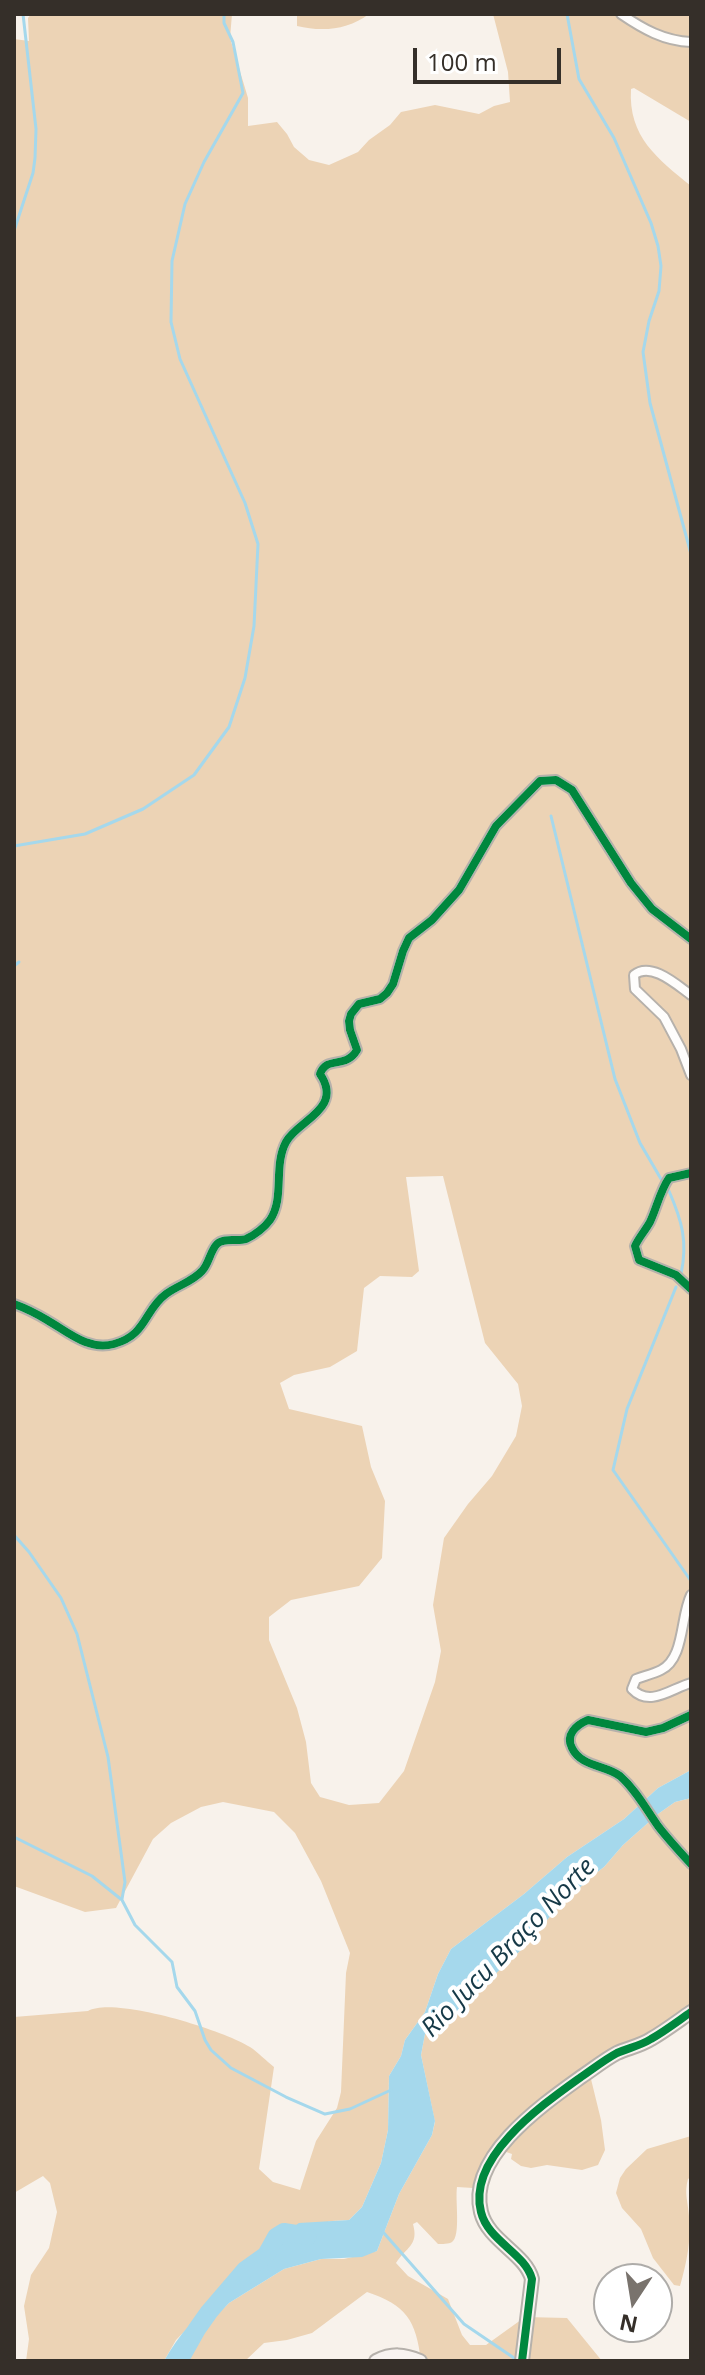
<!DOCTYPE html>
<meta charset="utf-8">
<style>
body{margin:0}
#map{position:relative;width:705px;height:2375px;overflow:hidden;background:#f8f2eb;font-family:"Open Sans",sans-serif}
canvas{display:block}
.frame{position:absolute;inset:0;border:16px solid #352f29;pointer-events:none}
.north{position:absolute;left:593px;top:2263px;width:80px;height:80px;box-sizing:border-box;background:#fff;border:2px solid #aeaca9;border-radius:50%;rotate:192deg;font-size:22px;font-weight:700;line-height:32px;text-align:center;color:#352f29}
.north::after{content:'';display:block;margin:auto;width:28px;height:36px;background:#79736d;clip-path:polygon(50% 0,100% 100%,50% 72%,0 100%)}
.scale{position:absolute;left:413px;top:48px;width:148px;height:36px;box-sizing:border-box;border:4px solid #352f29;border-top:0;padding-left:10px;font-size:24px;line-height:28px;white-space:nowrap;color:#352f29;-webkit-text-stroke:6px #fff;paint-order:stroke}
</style>
<div id="map">
<canvas width="705" height="2375"></canvas>
<div class="frame"></div>
<div class="north">N</div>
<div class="scale">100 m</div>
</div>
<script>
const ctx = document.querySelector('canvas').getContext('2d');
ctx.lineJoin = 'round';
function fillPath(path, color) { ctx.fillStyle = color; ctx.fill(path, 'evenodd'); }
function stroke(path, color, width, dash) { ctx.strokeStyle = color; ctx.lineWidth = width; ctx.lineCap = dash ? 'butt' : 'round'; ctx.setLineDash(dash || []); ctx.stroke(path); }
function write(font, color, halo, rows, align = 'center') {
  ctx.font = font + ' "Open Sans",sans-serif'; ctx.lineWidth = 8; ctx.setLineDash([]); ctx.textBaseline = 'middle'; ctx.strokeStyle = halo; ctx.fillStyle = color; for (const [text, x, y, turn = 0] of rows) {
    ctx.save(); ctx.translate(x, y); ctx.rotate((+turn || 0) * Math.PI / 180); ctx.textAlign = isNaN(turn) ? turn : align; if (halo) ctx.strokeText(text, 0, 0); ctx.fillText(text, 0, 0); ctx.restore();
  }
}
fillPath(new Path2D(`
 M 31,14 L 232,14 L 230,38 L 248,98 L 248,126 L 277,122 L 287,134 L 294,147 L 309,160 L 329,165 L 358,152 L 369,140 L 390,125 L 401,112 L 435,105 L 479,114 L 494,106 L 510,102 L 508,72 L 493,14 L 691,14 L 691,122 L 634,88 L 631,89 C 628,137 658,159 691,186 L 691,1770 L 658,1788 L 624,1819 L 567,1857 L 524,1894 L 451,1949 L 438,1974 L 425,2012 L 405,2040 L 401,2056 L 389,2076 L 388,2130 L 381,2163 L 362,2207 L 349,2220 L 332,2221 L 286,2231 L 251,2263 L 176,2340 L 164,2361 L 26,2361 L 29,2339 L 24,2306 L 31,2275 L 49,2248 L 57,2212 L 50,2183 L 43,2176 L 14,2193 L 14,2017 L 88,2011 C 114,1996 223,2030 250,2047 C 258,2052 266,2061 274,2067 L 259,2169 L 273,2182 L 300,2190 L 316,2141 L 337,2108 L 341,2092 L 346,1973 L 350,1953 L 321,1881 L 295,1833 L 274,1812 L 223,1802 L 201,1807 L 171,1823 L 153,1839 L 116,1908 L 85,1912 L 14,1886 L 14,39 L 29,41 L 28,18 ZM 443,1176 L 485,1343 L 518,1384 L 522,1406 L 516,1436 L 492,1476 L 468,1504 L 444,1538 L 433,1605 L 441,1651 L 435,1682 L 404,1771 L 379,1803 L 349,1805 L 320,1797 L 311,1783 L 306,1742 L 297,1708 L 269,1640 L 269,1617 L 291,1600 L 359,1586 L 382,1558 L 385,1501 L 371,1467 L 362,1426 L 289,1409 L 280,1383 L 294,1375 L 330,1367 L 357,1351 L 364,1288 L 380,1276 L 412,1277 L 419,1271 L 406,1177 Z
 M 297,14 L 369,14 C 348,30 322,32 297,26 Z
 M 691,1798 L 691,2009 L 590,2075 L 601,2120 L 605,2150 L 598,2165 L 582,2170 L 547,2165 L 531,2168 L 521,2166 L 511,2159 L 512,2154 L 495,2148 L 482,2169 L 473,2188 L 457,2187 C 455,2200 461,2236 452,2242 C 449,2244 442,2244 438,2244 L 417,2222 L 413,2224 C 419,2246 406,2247 396,2263 L 408,2276 L 448,2299 L 462,2335 L 470,2345 L 486,2345 L 525,2317 L 567,2318 L 602,2361 L 421,2361 C 416,2320 406,2305 367,2292 L 312,2333 L 287,2340 L 264,2343 L 245,2361 L 178,2361 L 184,2346 L 229,2303 L 284,2269 L 321,2259 L 344,2259 L 377,2251 L 399,2194 L 432,2135 L 435,2122 L 421,2055 L 425,2034 L 430,2030 L 446,2027 L 477,1991 L 521,1950 L 554,1912 L 592,1876 L 604,1867 L 623,1845 L 658,1814 L 675,1802 Z
 M 691,2136 L 691,2177 L 688,2179 C 684,2193 688,2202 689,2216 C 691,2242 687,2261 680,2286 L 674,2285 L 653,2258 L 641,2229 L 622,2208 L 616,2193 L 620,2178 L 626,2169 L 647,2149 Z`), '#ecd3b5');
fillPath(new Path2D(`
 M 691,1770 L 691,1798 L 675,1802 L 658,1814 L 623,1845 L 604,1867 L 592,1876 L 554,1912 L 521,1950 L 477,1991 L 446,2027 L 430,2030 L 425,2034 L 421,2055 L 435,2121 L 432,2135 L 399,2194 L 377,2251 L 362,2257 L 321,2259 L 284,2269 L 229,2303 L 184,2346 L 178,2361 L 164,2361 C 193,2309 245,2273 287,2231 L 299,2223 L 349,2220 L 362,2207 L 381,2163 L 388,2130 L 389,2076 L 401,2056 L 405,2040 L 425,2012 L 438,1974 L 451,1949 L 524,1894 L 567,1857 L 624,1819 L 658,1788 Z`), '#a5d8ec');
stroke(new Path2D(`
 M 567,14 L 579,79 L 614,138 L 651,223 L 658,246 L 661,266 L 659,291 L 649,321 L 643,352 L 650,403 L 691,554
 M 14,231 L 33,173 L 35,158 L 36,129 L 23,14
 M 551,816 L 615,1079 L 640,1143 L 661,1179
 M 14,846 L 85,834 L 143,809 L 194,775 L 229,727 L 245,678 L 254,626 L 258,544 L 245,503 L 180,359 L 171,322 L 172,261 L 185,204 L 204,162 L 243,93 L 233,42 L 224,23 L 224,14
 M 14,966 L 19,962
 M 669,1191 C 682,1221 688,1242 681,1274
 M 676,1287 L 627,1409 L 613,1470 L 691,1581
 M 14,1535 L 29,1552 L 61,1598 L 77,1634 L 108,1757 L 125,1882 L 122,1899
 M 14,1837 L 92,1876 L 122,1900 L 135,1925 L 172,1962 L 177,1987 L 195,2011 L 205,2040 L 211,2050 L 231,2068 L 286,2097 L 325,2114 L 350,2109 L 391,2090
 M 383,2232 L 464,2324 L 514,2358`), '#a5d8ec', 3);
stroke(new Path2D(`
 M 179,2361 L 197,2329 L 209,2312 L 245,2270 L 266,2255 L 276,2237 L 284,2232 L 308,2236`), '#a5d8ec', 18);
const street = new Path2D(`
 M 621,14 C 643,29 664,41 691,42
 M 691,995 C 677,985 651,961 634,975 L 635,989 L 664,1017 L 681,1049 L 691,1075
 M 691,1173 L 669,1178 C 660,1191 657,1207 650,1222 C 645,1231 639,1237 635,1246 L 639,1260 L 676,1275 L 691,1289
 M 14,1304 C 25,1308 37,1314 47,1320 C 68,1332 88,1351 114,1344 C 147,1335 144,1310 166,1294 C 178,1285 192,1282 202,1271 C 209,1264 210,1251 217,1244 C 224,1237 238,1242 246,1239 C 255,1235 265,1227 270,1220 C 285,1198 273,1166 286,1142 C 297,1121 344,1109 320,1074 C 327,1055 345,1070 357,1050 L 350,1030 L 349,1021 L 351,1014 L 359,1004 L 380,999 L 387,993 L 393,984 L 403,951 L 409,938 L 432,920 L 459,890 L 496,826 L 540,781 L 556,780 L 572,790 L 631,883 L 652,909 L 691,939
 M 691,1595 C 680,1617 685,1658 661,1670 C 653,1674 644,1676 636,1679 L 632,1689 C 650,1708 672,1688 691,1683
 M 691,1715 L 663,1728 L 646,1732 L 588,1720 C 576,1725 565,1735 572,1748 C 581,1767 606,1765 620,1776 C 636,1790 646,1809 658,1826 C 668,1839 680,1852 691,1864`);
const secondary = new Path2D(`
 M 376,2361 C 392,2353 404,2354 420,2361
 M 522,2361 L 532,2279 C 525,2253 488,2241 481,2212 C 467,2157 542,2105 581,2077 C 593,2069 604,2060 617,2053 C 628,2048 640,2046 651,2039 C 665,2031 678,2021 691,2012`);
stroke(street, '#b6b1ab', 12);
stroke(secondary, '#b6b1ab', 16);
stroke(street, '#fefdfc', 8);
stroke(secondary, '#f8f3f0', 12);
stroke(new Path2D(`
 M 691,1173 L 669,1178 C 660,1191 657,1207 650,1222 C 645,1231 639,1237 635,1246 L 639,1260 L 676,1275 L 691,1289
 M 14,1304 C 25,1308 37,1314 47,1320 C 68,1332 88,1351 114,1344 C 147,1335 144,1310 166,1294 C 178,1285 192,1282 202,1271 C 209,1264 210,1251 217,1244 C 224,1237 238,1242 246,1239 C 255,1235 265,1227 270,1220 C 285,1198 273,1166 286,1142 C 297,1121 344,1109 320,1074 C 327,1055 345,1070 357,1050 L 350,1030 L 349,1021 L 351,1014 L 359,1004 L 380,999 L 387,993 L 393,984 L 403,951 L 409,938 L 432,920 L 459,890 L 496,826 L 540,781 L 556,780 L 572,790 L 631,883 L 652,909 L 691,939
 M 691,1715 L 663,1728 L 646,1732 L 588,1720 C 576,1725 565,1735 572,1748 C 581,1767 606,1765 620,1776 C 636,1790 646,1809 658,1826 C 668,1839 680,1852 691,1864
 M 522,2361 L 532,2279 C 525,2253 488,2241 481,2212 C 467,2157 542,2105 581,2077 C 593,2069 604,2060 617,2053 C 628,2048 640,2046 651,2039 C 665,2031 678,2021 691,2012`), '#00873e', 8);
write('italic 26px', '#163947', '#fff', [
 ["Rio Jucu Braço Norte",509,1948,-46]
]);
</script>
